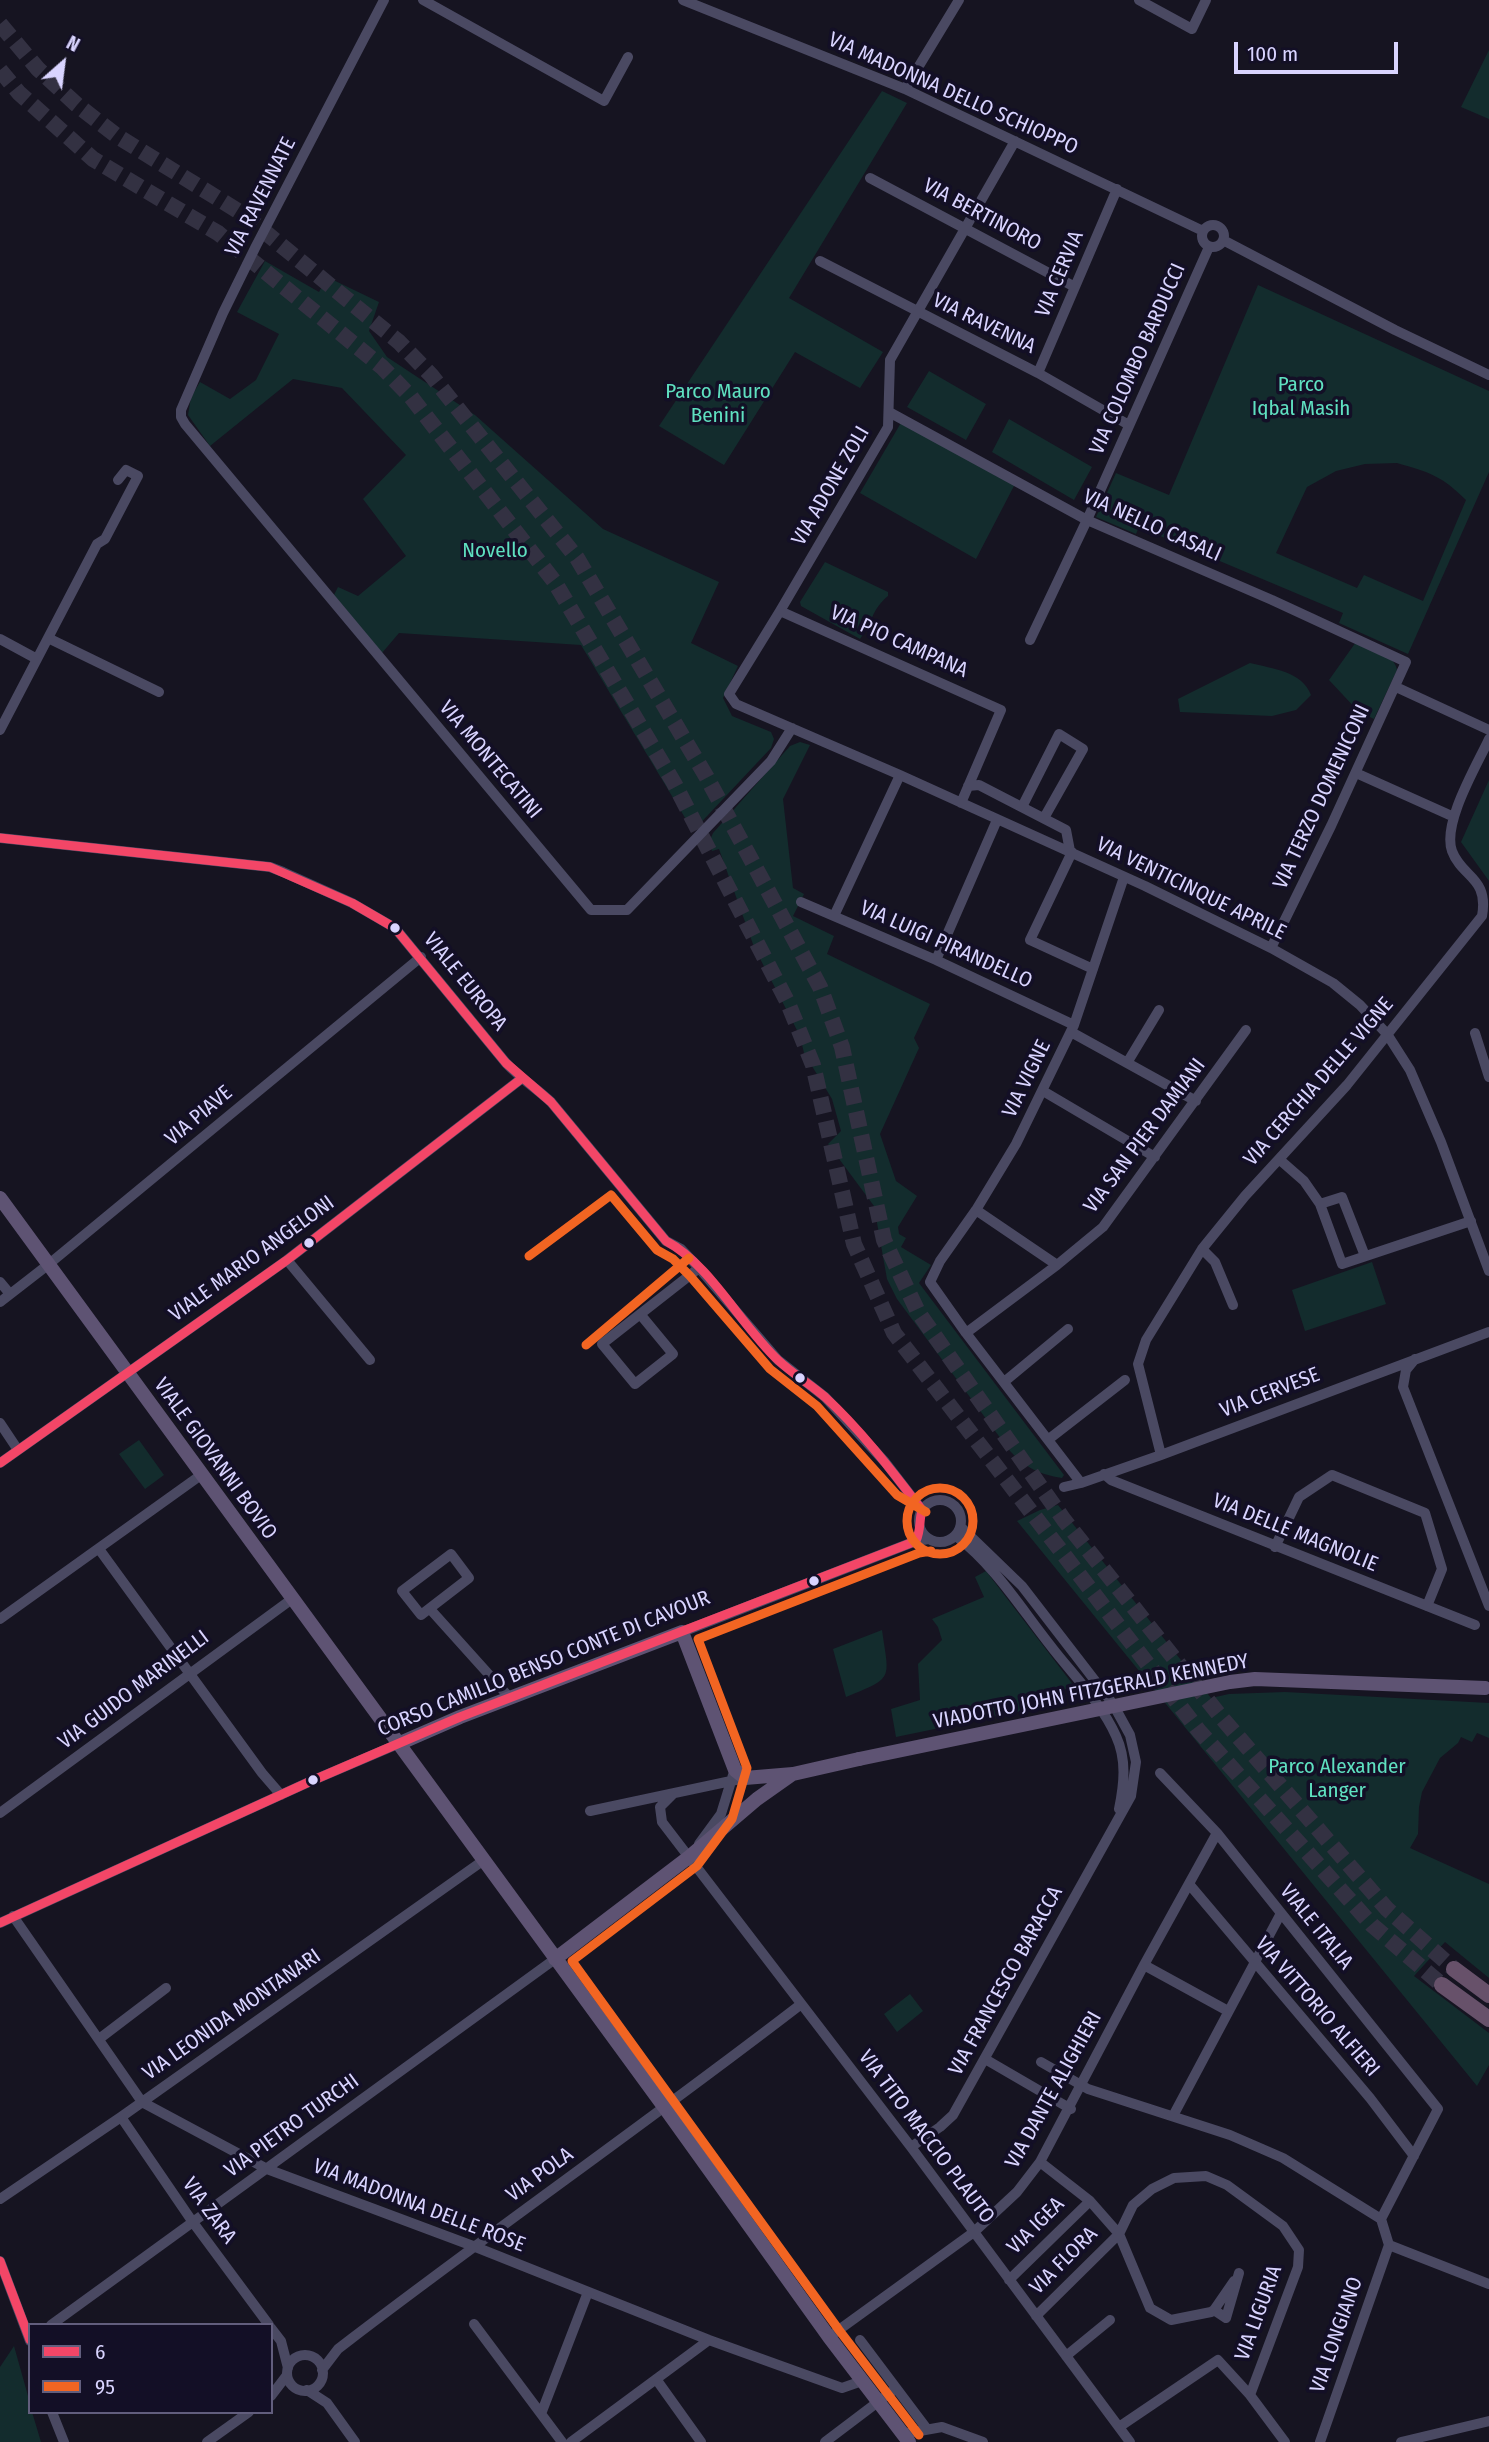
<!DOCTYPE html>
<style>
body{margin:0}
#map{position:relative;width:1489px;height:2442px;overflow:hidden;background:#161421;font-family:"Fira Sans Condensed",sans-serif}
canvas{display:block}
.legend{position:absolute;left:28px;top:2323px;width:245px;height:91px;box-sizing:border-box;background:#130f26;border:2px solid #625e7d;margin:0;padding:9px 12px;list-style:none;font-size:21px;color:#d9d4ff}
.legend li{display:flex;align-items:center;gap:14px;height:35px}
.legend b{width:35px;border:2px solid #625e7d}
.north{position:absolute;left:28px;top:28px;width:70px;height:70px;-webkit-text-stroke:5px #130f26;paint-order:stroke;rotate:28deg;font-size:19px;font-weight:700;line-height:28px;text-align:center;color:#d9d4ff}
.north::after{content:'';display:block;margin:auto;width:24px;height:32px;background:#d9d4ff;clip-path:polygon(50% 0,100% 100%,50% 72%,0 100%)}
.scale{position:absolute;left:1234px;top:42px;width:164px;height:32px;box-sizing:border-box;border:4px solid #d9d4ff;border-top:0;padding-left:9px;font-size:21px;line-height:24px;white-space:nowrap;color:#d9d4ff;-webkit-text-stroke:5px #130f26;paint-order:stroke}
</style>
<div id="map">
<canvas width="1489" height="2442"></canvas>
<ul class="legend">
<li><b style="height:9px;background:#f34667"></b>6</li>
<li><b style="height:9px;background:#f26522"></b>95</li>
</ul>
<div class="north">N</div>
<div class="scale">100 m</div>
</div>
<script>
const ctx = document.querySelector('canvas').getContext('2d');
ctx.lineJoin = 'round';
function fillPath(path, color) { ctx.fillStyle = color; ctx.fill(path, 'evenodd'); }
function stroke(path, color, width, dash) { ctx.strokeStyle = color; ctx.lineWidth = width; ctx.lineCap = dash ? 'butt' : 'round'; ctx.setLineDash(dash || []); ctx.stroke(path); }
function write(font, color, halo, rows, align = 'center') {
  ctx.font = font + ' "Fira Sans Condensed",sans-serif'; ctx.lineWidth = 7; ctx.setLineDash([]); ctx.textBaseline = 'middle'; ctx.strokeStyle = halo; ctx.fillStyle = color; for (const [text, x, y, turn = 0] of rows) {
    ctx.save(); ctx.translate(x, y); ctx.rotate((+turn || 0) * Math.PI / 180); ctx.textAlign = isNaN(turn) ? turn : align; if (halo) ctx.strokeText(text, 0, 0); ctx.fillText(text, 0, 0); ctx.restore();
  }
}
fillPath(new Path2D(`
 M 1489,50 L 1489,119 L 1461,107 Z
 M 882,91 L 907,103 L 789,298 L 883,352 L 860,388 L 795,352 L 724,465 L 659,426 Z
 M 265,261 L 319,292 L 327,277 L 379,302 L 369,331 L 387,357 L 475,415 L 603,529 L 719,582 L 691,643 L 738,666 L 723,698 L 732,716 L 771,732 L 774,739 L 771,748 L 693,831 L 581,645 L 399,633 L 382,653 L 334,595 L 338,587 L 358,596 L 406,556 L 363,499 L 406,455 L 342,388 L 293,379 L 210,446 L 188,415 L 191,397 L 200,382 L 230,399 L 256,380 L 279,334 L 237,312 Z
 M 1258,285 L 1489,391 L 1489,472 L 1408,654 L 1339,623 L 1343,613 L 1139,527 L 1136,534 L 1096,517 L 1116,473 L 1169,495 ZM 1397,463 C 1429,472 1442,476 1466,500 L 1423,601 L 1364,575 L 1357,588 L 1276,553 L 1307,487 L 1336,471 L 1365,464 Z
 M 929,371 L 986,404 L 966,440 L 907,407 Z
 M 1009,419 L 1092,467 L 1074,500 L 992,452 Z
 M 902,421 L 1015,484 L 976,559 L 860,493 Z
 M 825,562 L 888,592 L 888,596 C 871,610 873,622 860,639 L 801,606 L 800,602 Z
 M 1356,642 C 1369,648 1395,654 1397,670 L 1374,719 L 1358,711 L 1329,680 Z
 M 1250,663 C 1273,669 1302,671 1311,695 L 1296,710 L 1272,716 L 1180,712 L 1178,699 Z
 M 800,742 L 810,745 L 783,799 L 793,888 L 804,894 L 793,916 L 834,936 L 827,954 L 930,1004 L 914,1038 L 919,1048 L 880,1134 L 896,1181 L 917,1196 L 898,1227 L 899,1234 L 906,1238 L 901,1247 L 931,1265 L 919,1283 L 1064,1475 L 1062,1478 C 1039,1474 1026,1468 1010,1451 L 897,1299 L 887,1279 L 874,1206 L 828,1144 L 841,1131 L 832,1099 L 804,1053 L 800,1036 L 754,947 L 719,849 L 712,851 L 710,840 L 713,833 L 790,746 Z
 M 1489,780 L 1489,881 L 1461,842 Z
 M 1372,1262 L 1386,1304 L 1305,1331 L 1292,1290 Z
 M 139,1440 L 164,1475 L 145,1489 L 119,1454 Z
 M 1058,1505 L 1211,1698 L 1229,1694 L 1285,1692 L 1489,1703 L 1489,1738 L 1477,1733 L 1472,1742 L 1461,1737 L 1458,1743 L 1440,1758 L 1422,1792 L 1419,1807 L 1418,1834 L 1410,1848 L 1489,1884 L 1489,1978 L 1445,1942 L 1414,1976 L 1489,2033 L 1489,2065 L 1477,2086 L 1017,1521 L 1040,1510 Z
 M 986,1571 L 1074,1686 L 1063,1690 L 1065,1702 L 896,1737 L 891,1709 L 920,1700 L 918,1664 L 942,1640 L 938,1627 L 932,1619 L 984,1597 L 975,1577 Z
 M 882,1630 C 889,1680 895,1677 846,1697 L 833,1649 Z
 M 910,1994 L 923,2011 L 897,2032 L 884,2014 Z
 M 14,2346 L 30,2403 L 30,2412 L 32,2412 L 41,2442 L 0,2442 L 0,2367 Z`), '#132c2d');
stroke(new Path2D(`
 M 0,24 L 38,69 L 77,105 L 117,136 L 243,214 L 399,342 L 431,375 L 577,558 L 706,776 L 820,987 L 842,1047 L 884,1240 L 918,1312 L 1064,1520 L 1221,1717 L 1387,1909 L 1454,1969
 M 0,70 L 19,93 L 93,159 L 218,233 L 382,367 L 411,397 L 554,581 L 674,783 L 788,1003 L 813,1065 L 854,1244 L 894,1333 L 1199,1731 L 1372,1925 L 1442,1985`), '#333142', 16, [16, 8]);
stroke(new Path2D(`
 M 384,0 L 256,246 L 223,313 L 181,410 L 181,417 L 185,424 L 591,910 L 627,910 L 771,761 L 792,728
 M 423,0 L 604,101 L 628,57
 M 683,0 L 905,89 L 1203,231
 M 1139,0 L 1192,29 L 1206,0
 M 905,89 L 959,0
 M 1015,141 L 890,360 L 888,427 L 780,611 L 729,694 L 736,704 L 900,775 L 1145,886 L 1271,948 L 1333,983 L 1360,1005 L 1387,1034 L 1410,1070 L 1441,1142 L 1489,1271
 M 870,178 L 1075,287
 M1202 236a11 11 0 1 1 22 0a11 11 0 1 1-22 0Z
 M 1223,240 L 1395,330 L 1489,375
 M 820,261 L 1038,373 L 1129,425
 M 1038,373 L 1117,189
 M 889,412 L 1087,520 L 1272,600 L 1406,662 L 1331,826 L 1271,948
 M 780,611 L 1001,710 L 961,803
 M 48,638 L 159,692
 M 0,639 L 37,659
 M 1030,640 L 1087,520 L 1209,247
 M 1396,687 L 1489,730
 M 0,730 L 97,544 L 105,539 L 138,476 L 126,470 L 118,480
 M 1356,773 L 1454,817
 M 968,786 L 979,785 L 1066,830 L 1070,851
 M 1022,807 L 1059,734 L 1083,749 L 1044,818
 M 0,838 L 270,867 L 283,872 L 352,903 L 395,928 L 506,1063 C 520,1078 536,1088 551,1102 L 666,1241 L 681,1249 L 699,1268 L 778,1360 L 825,1397 L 885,1462 L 922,1510
 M 1072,852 L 1030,940 L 1093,969
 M 801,902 L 936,960 L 1074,1025
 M 834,916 L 900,775
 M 936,960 L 997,820
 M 1071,1032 L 1196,1101
 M 1475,1033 L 1489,1077
 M 1127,1063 L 1159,1010
 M 1043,1091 L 1155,1157
 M 1280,1160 L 1304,1181 L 1320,1204 L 1342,1264 L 1471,1221
 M 1320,1204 L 1342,1197 L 1365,1256
 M 976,1210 L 1057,1265
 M 1202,1249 L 1215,1262 L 1233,1305
 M 287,1260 L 370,1360
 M 0,1282 L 10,1294
 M 0,1302 L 49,1264 L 421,957
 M 640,1314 L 673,1354 L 635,1384 L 602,1344 L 699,1268
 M 966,1333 L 1057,1265 L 1103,1227 L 1246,1030
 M 1415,1359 L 1406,1370 L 1403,1387 L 1489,1606
 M 1004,1382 L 1068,1329
 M 0,1423 L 18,1450
 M 1049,1439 L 1125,1380
 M 1161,1455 L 1138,1364 L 1146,1340 L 1202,1249 L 1245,1196 L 1347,1085 L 1482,916 C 1489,877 1462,878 1452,851 C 1442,823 1477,765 1489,739
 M 0,1463 L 287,1260 L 521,1079
 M 1104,1474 L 1111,1480 L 1475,1625
 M 1081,1483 L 966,1333 L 930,1282 L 940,1261 L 976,1210 L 1016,1144 L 1074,1025 L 1124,877
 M 1064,1487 L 1081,1483 L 1161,1455 L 1489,1332
 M919 1521a21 21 0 1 1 42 0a21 21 0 1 1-42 0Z
 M 956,1536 C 995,1566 1020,1607 1050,1645 C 1072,1674 1101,1702 1116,1736 C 1127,1760 1124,1784 1119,1809
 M 1275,1547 L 1299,1497 L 1332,1475 L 1425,1513 L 1442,1569 L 1427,1606
 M 99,1549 L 262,1773 L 281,1795
 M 451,1554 L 469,1578 L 421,1615 L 402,1591 Z
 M 430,1609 L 510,1698
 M 0,1619 L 201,1475
 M 682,1632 L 916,1541 L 929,1539
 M 1160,1773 L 1217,1833 L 1438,2109 L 1381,2219
 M 673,1794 L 660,1807 L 662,1822 L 911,2147 L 1130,2442
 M 590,1811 L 745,1778
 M 0,1813 L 292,1599
 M 699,1844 L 721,1814 L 733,1775
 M 1189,1884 L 1370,2098 L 1414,2156
 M 13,1916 L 142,2102 L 267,2169 L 473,2246 L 709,2340 L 842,2388 L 862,2381
 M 0,1923 L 309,1782 L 398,1744
 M 1144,1965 L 1228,2011
 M 99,2039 L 166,1988
 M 985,2059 L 1071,2109
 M 1041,2062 L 1088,2089 L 1230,2135 L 1283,2158 L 1381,2219 L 1389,2245 L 1489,2284
 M 1173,2116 L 1280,1915
 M 121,2117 L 192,2221 L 269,2325
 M 911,2147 L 940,2127 L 953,2115 L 1131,1796 L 1136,1762 L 1130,1735 L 1113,1704 L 1022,1586 L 961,1527
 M 1040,2162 L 1090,2201 L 1119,2234 L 1150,2308 L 1171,2320 L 1211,2312 L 1214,2310 L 1226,2318 L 1239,2273
 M 0,2199 L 121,2117 L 484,1860
 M 0,2261 L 30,2341
 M 1009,2280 L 1090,2201
 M 1214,2310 L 1234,2281
 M 1036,2316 L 1119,2234 L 1133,2205 L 1152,2189 L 1174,2178 L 1206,2176 L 1227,2185 L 1283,2226 L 1299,2250 L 1298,2267 L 1250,2395 L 1285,2442
 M 474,2324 L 562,2442
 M 51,2325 L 555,1959
 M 271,2328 L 281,2341 L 288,2368
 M 829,2337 L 974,2232 L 1017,2192 L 1040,2162 L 1144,1965 L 1217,1833
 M 860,2340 L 927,2429
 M287 2373a18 18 0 1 1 36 0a18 18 0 1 1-36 0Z
 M 1066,2356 L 1110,2320
 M 322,2370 L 338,2349 L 351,2339 C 499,2226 652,2119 800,2005
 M 656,2379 L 701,2442
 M 307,2390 L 327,2403 L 355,2442
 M 271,2396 L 287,2375
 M 52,2412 L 64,2442
 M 541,2414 L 588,2292
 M 1119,2427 L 1218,2360 L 1250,2395
 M 903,2434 L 942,2427 L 983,2442
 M 207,2442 L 249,2412
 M 571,2442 L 709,2340
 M 825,2442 L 895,2389
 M 1320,2442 L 1389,2245
 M 1401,2442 L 1489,2421`), '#4a4962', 10);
stroke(new Path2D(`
 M 0,1198 L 665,2108 L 829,2337 L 909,2442
 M 398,1744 L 460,1717 L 682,1632 L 735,1770 L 745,1778 L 793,1774 L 859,1759
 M 555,1959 L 689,1857 L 757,1799 L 791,1775`), '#5e5373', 14);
stroke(new Path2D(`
 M 1454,1969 L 1489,1995
 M 1442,1985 L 1489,2019`), '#67516a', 16);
stroke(new Path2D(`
 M 859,1759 L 1230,1682 L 1255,1679 L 1485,1688`), '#5e5373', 14);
stroke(new Path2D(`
 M 0,838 L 270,867 L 352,903 L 395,928 L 506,1063 L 551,1102 L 666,1241 C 711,1265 741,1326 779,1361 C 793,1374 810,1384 825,1397 C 861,1430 892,1471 922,1510 C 919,1521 921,1530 916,1541 L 460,1717 L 309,1782 L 0,1923
 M 0,1463 L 287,1260 L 521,1079
 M 0,2261 L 30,2340`), '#f34667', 9);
stroke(new Path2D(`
 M 529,1256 L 611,1195 L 657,1250 L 673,1259 L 690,1276 L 770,1369 L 817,1406 L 897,1495 L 926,1512
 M 586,1345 L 689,1258
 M907 1521a33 33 0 1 1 66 0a33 33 0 1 1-66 0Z
 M 919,2435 L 839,2330 L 572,1961 L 697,1866 L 732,1819 L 747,1768 L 698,1639 L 919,1553 L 931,1551`), '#f26522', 9);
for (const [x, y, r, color] of [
 [395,928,6,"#d9d4ff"],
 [309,1243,6,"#d9d4ff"],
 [800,1378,6,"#d9d4ff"],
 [814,1581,6,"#d9d4ff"],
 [313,1780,6,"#d9d4ff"]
]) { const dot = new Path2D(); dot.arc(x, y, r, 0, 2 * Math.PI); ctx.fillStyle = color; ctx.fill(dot); stroke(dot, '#130f26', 2.5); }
write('21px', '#d9d4ff', '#130f26', [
 ["VIA MADONNA DELLO SCHIOPPO",953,94,24],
 ["VIA RAVENNATE",261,197,-63],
 ["VIA BERTINORO",982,215,28],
 ["VIA CERVIA",1060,274,-67],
 ["VIA RAVENNA",984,324,26],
 ["VIA COLOMBO BARDUCCI",1138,359,-66],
 ["VIA ADONE ZOLI",831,486,-60],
 ["VIA NELLO CASALI",1152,526,24],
 ["VIA PIO CAMPANA",899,642,24],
 ["VIA MONTECATINI",490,760,50],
 ["VIA TERZO DOMENICONI",1322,797,-65],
 ["VIA VENTICINQUE APRILE",1191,889,26],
 ["VIA LUIGI PIRANDELLO",946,945,24],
 ["VIALE EUROPA",465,982,51],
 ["VIA VIGNE",1027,1079,-64],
 ["VIA CERCHIA DELLE VIGNE",1319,1082,-49],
 ["VIA PIAVE",199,1116,-40],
 ["VIA SAN PIER DAMIANI",1145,1136,-53],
 ["VIALE MARIO ANGELONI",252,1259,-36],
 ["VIA CERVESE",1270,1393,-21],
 ["VIALE GIOVANNI BOVIO",215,1459,54],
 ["VIA DELLE MAGNOLIE",1295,1533,22],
 ["CORSO CAMILLO BENSO CONTE DI CAVOUR",544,1664,-22],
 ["VIA GUIDO MARINELLI",134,1690,-37],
 ["VIADOTTO JOHN FITZGERALD KENNEDY",1091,1692,-11],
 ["VIALE ITALIA",1316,1927,51],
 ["VIA FRANCESCO BARACCA",1006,1981,-61],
 ["VIA VITTORIO ALFIERI",1317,2007,49],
 ["VIA LEONIDA MONTANARI",232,2015,-35],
 ["VIA DANTE ALIGHIERI",1054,2090,-61],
 ["VIA PIETRO TURCHI",292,2126,-36],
 ["VIA TITO MACCIO PLAUTO",926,2137,53],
 ["VIA POLA",540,2175,-36],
 ["VIA MADONNA DELLE ROSE",419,2206,21],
 ["VIA ZARA",209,2211,54],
 ["VIA IGEA",1036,2226,-45],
 ["VIA FLORA",1064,2261,-45],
 ["VIA LIGURIA",1259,2313,-70],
 ["VIA LONGIANO",1337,2335,-71]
]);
write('21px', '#5fe0c0', '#130f26', [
 ["Parco",1301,385],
 ["Iqbal Masih",1301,409],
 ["Parco Mauro",718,392],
 ["Benini",718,416],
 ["Novello",495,551],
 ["Parco Alexander",1337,1767],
 ["Langer",1337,1791]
]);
</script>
